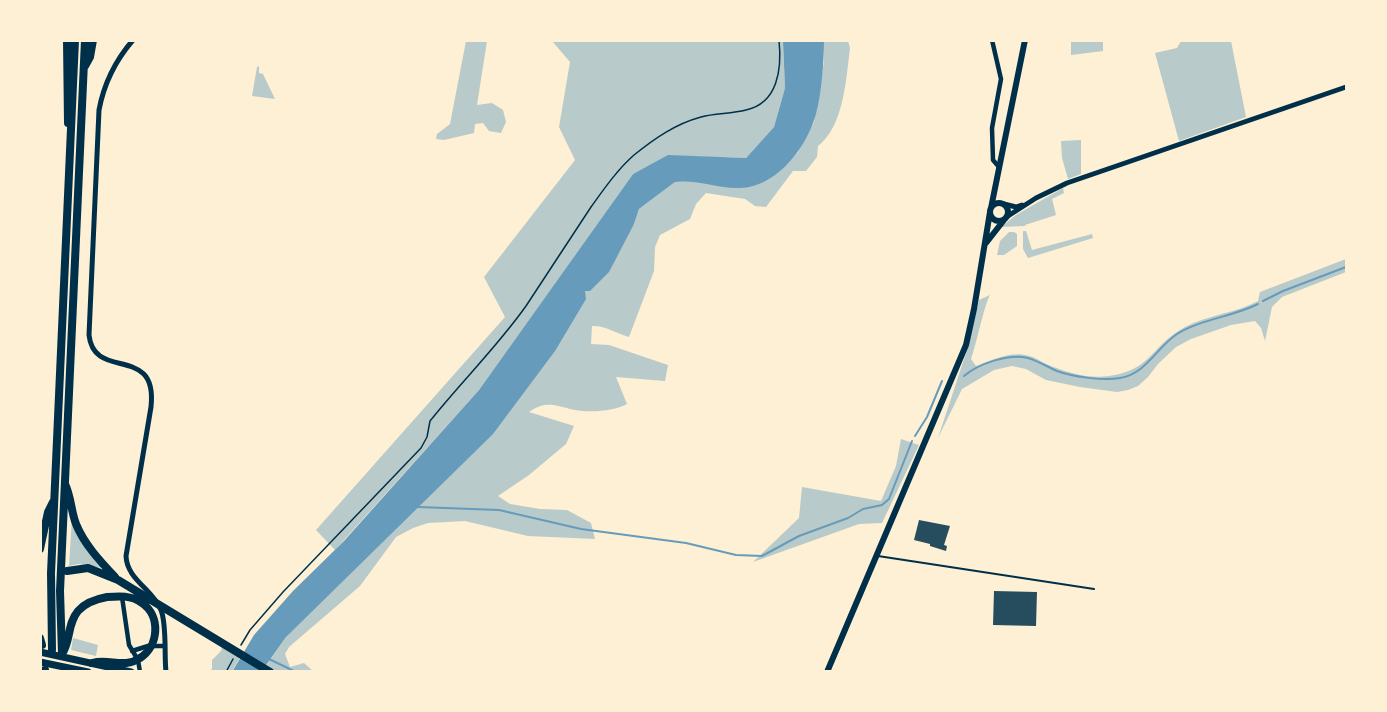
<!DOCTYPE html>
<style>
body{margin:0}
#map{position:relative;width:1387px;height:712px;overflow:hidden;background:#fdf0d5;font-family:"Public Sans",sans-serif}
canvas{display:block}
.frame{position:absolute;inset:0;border:42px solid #fdf0d5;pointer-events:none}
</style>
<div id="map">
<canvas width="1387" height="712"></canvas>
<div class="frame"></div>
</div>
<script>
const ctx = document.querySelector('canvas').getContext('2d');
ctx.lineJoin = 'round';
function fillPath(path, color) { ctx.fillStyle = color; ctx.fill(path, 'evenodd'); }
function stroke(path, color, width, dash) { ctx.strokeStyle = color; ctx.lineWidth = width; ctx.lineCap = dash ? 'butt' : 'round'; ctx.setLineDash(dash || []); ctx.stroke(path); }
fillPath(new Path2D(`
 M 466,41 L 487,41 L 477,105 L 492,103 L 503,110 L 506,122 L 501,133 L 489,131 L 483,123 L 475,124 L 474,133 L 444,140 L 436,139 L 437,134 L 450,124 Z
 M 552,41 L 783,41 L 785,88 L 774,127 L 746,158 L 668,156 L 633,174 L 479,390 L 335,550 L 316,530 L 505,317 L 484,277 L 575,160 L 559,127 L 570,62 Z
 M 824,41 L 848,41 L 850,48 C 846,79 844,126 818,146 L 817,157 L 806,171 L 793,171 L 766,207 L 755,206 L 745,199 L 706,193 L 696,204 L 690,219 L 660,235 L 655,247 L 654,271 L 629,337 C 616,333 604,325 592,326 L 591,344 L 609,345 L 668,365 L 665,381 L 616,377 L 627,404 C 612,412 588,413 570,409 C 553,405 546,401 529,412 L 574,426 L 566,444 L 529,475 L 498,496 L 510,504 L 540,509 L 567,510 L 591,523 L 595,539 L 528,536 L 465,521 L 428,523 L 413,528 L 396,537 L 360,586 L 289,647 L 285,654 L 290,667 L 304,663 L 313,671 L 262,672 L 286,637 L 585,290 L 634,224 L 639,209 L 675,182 L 777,173 L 798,152 L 814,122 L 824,62 Z
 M 1071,41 L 1103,41 L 1103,51 L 1071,55 Z
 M 1209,41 L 1231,41 L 1246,117 L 1179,141 L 1155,53 L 1177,48 L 1181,41 Z
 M 259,66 L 259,73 L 263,74 L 275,99 L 252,96 L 257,67 Z
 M 1081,140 L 1081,174 L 1068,179 L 1062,158 L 1061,141 Z
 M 1063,188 L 1064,193 L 1052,199 L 1056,215 L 1025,225 L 1025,226 L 1001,227 L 1016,215 Z
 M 1023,231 L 1026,231 L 1032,250 L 1092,234 L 1093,238 L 1028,258 L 1023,249 Z
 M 1009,232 L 1014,232 L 1017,234 L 1017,246 L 1004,255 L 997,255 L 1000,241 Z
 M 1346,259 L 1346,272 L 1282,297 L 1272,307 L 1265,341 L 1261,328 L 1255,321 L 1231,325 L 1191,339 L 1176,347 L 1158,364 L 1148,377 L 1138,386 L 1128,390 L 1117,392 L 1080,387 L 1046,380 L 1026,369 L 1012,366 L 994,370 L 962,389 L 938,438 L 968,347 L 979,300 L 990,295 C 985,302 976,346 971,359 L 976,366 C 992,360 1012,350 1029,356 C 1035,357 1040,361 1046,364 C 1065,372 1087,379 1109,376 C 1151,370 1150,348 1180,330 C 1204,315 1234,314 1258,301 L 1260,292 Z
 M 901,439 L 919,445 L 882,523 L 859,524 L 753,562 L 799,518 L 802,487 L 881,501 L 896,466 Z
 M 72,518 L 103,568 L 79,564 L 69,566 Z
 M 73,638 L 98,645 L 96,656 L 71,650 Z
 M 222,646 L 241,656 L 232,671 L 208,672 L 212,669 L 212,660 L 221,651 Z`), '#b9caca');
fillPath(new Path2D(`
 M 783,41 L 824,41 C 824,62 821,104 813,123 C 802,153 774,187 740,188 C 719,189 697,179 675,182 L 639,209 L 634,224 L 609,272 L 590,291 L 585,291 L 586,299 L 555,351 L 493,434 L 286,637 L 262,671 L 232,672 L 254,635 L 293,591 L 344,541 L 479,390 L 633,174 L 668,155 L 746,158 L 774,127 L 785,88 Z`), '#669bbc');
stroke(new Path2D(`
 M 1263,301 L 1283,291 L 1346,267
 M 964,376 C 978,364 1009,353 1028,358 C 1038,361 1048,367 1057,371 C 1073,377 1104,381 1120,378 C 1146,374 1157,347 1177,334 C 1201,319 1232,317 1258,304
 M 915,436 L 927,417 L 942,381
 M 418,507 L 499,510 L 581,529 L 686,543 L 736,555 L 762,556 L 799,536 L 848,518 L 863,509 L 882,505 L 889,499 L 912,441
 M 269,659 L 296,672`), '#669bbc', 2);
fillPath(new Path2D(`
 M 919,520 L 950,526 L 944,545 L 947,546 L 946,551 L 930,546 L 930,544 L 914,540 Z
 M 994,591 L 1037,592 L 1036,626 L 993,625 Z`), '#264d5e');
stroke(new Path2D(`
 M 241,645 L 250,630 L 283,592 L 421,448 L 427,437 L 430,421 C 461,382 497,347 526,306 C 548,273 569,240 591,207 C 604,189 617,170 634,155 C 654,139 675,124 701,117 C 715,113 731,114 746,110 C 778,103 782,69 779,40
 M 226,672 L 233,659`), '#003049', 1.5);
stroke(new Path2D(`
 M 878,556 L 1094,589`), '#003049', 2);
stroke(new Path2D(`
 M 992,40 L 1001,79 L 992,128 L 993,160 L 999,167
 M 122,597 L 129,645 L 138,660 L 140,672
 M 132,651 L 148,646 L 164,646`), '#003049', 4.5);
stroke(new Path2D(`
 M 133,40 C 115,61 104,83 99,110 L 89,335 C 94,382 158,343 151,407 L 126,556 C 127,580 153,589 161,610 C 167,625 164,654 166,672
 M 1004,204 L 1016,207 L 1022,205
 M 1008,216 L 1036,198 L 1067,183 L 1346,87`), '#003049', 5);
stroke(new Path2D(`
 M990 212a9 9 0 1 1 18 0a9 9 0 1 1-18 0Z
 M 991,208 L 1025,40
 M 986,243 L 1004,220
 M 827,672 L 966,345 L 974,309 L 990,212`), '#003049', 6);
stroke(new Path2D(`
 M 40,652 L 131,672
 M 40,662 L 88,672`), '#003049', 7);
stroke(new Path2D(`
 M 67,40 L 68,123
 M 85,66 L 90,57 L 93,40
 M 65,484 C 71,496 71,511 76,524 C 84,544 100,561 115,577
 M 40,549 L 48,512 L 53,502
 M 67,571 L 88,568 L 118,580 L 270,672
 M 40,638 L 42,645
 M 52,650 L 51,573 L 75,40
 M 62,654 L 60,591 L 85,40
 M 62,654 C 71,641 67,624 78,611 C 85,603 96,599 107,597 C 119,596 131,595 142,603 C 161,616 159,646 140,658 C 124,669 109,658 92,663
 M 45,670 L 45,672`), '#003049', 8);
</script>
